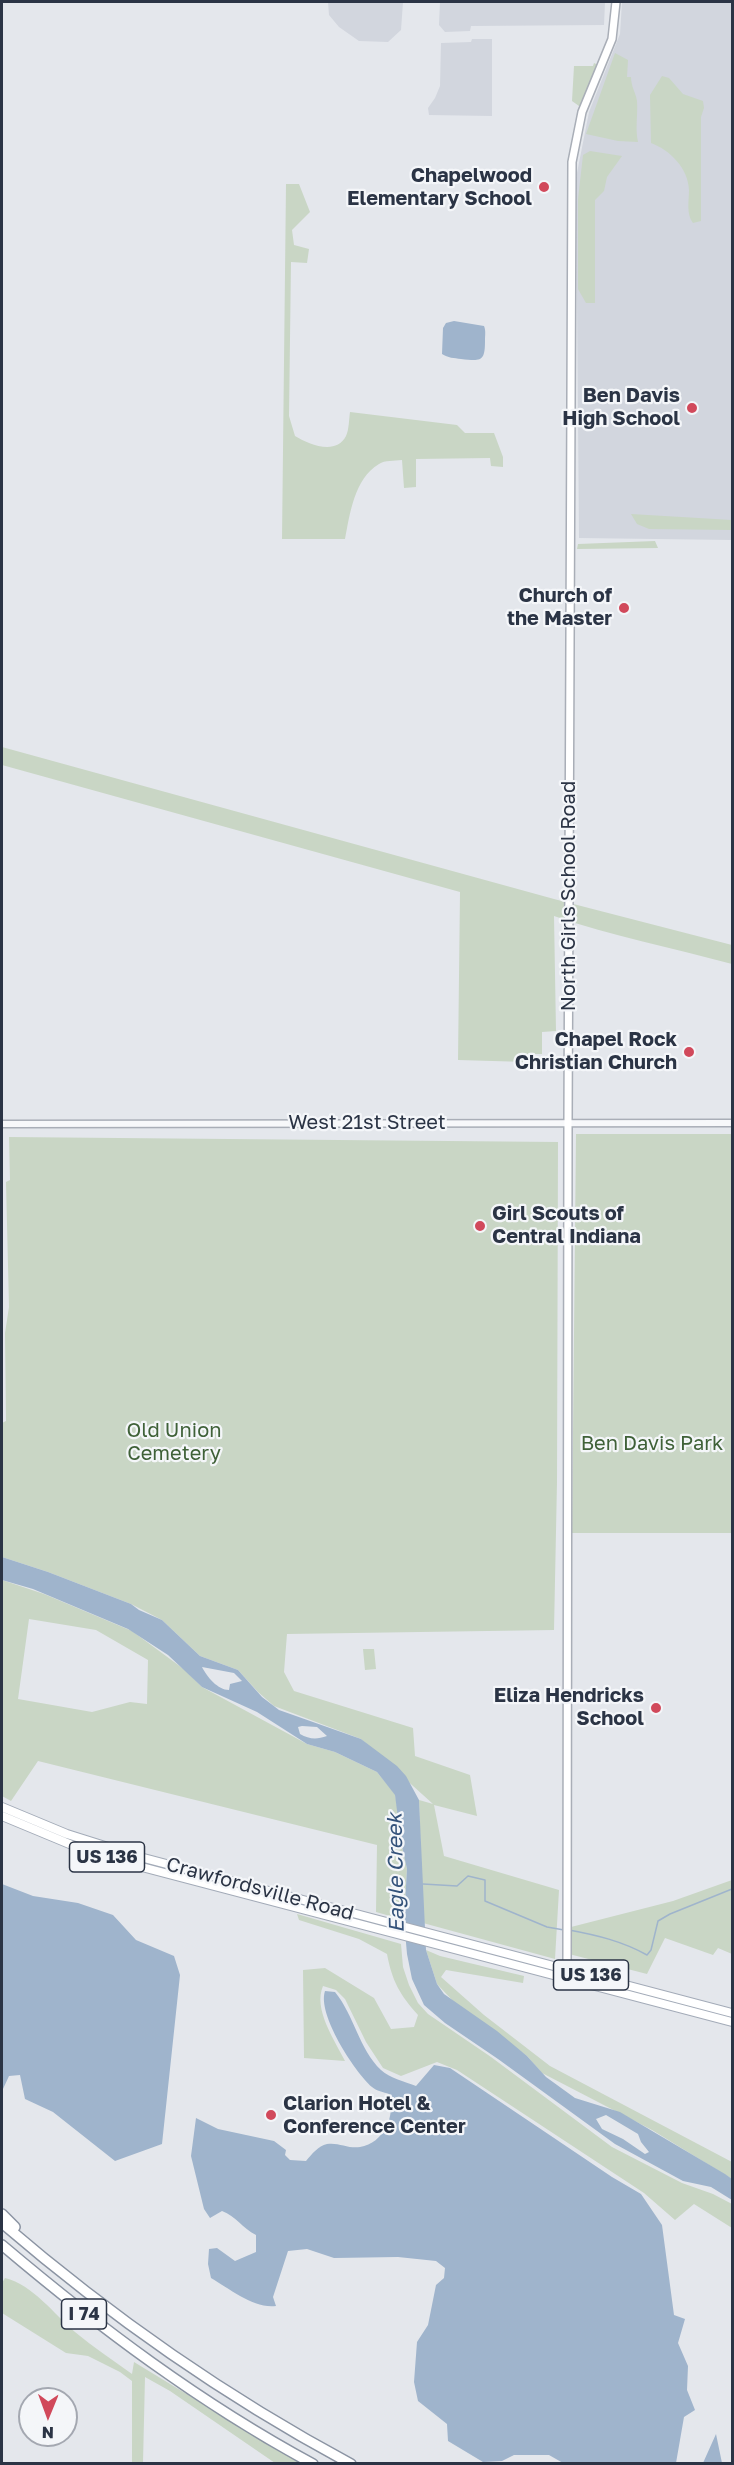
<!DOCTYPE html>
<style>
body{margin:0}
#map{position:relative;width:734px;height:2465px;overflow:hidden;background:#e4e7ec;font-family:"Golos Text",sans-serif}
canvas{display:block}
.frame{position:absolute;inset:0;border:3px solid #2b3445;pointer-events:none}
.north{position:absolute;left:18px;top:2387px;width:60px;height:60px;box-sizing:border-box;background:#f4f6f9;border:2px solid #a4a8b1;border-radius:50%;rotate:181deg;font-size:16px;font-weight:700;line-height:24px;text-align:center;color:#2b3445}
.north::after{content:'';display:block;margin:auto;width:21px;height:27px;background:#d1495b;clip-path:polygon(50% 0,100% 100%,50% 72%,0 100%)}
</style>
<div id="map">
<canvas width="734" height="2465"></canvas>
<div class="frame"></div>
<div class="north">N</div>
</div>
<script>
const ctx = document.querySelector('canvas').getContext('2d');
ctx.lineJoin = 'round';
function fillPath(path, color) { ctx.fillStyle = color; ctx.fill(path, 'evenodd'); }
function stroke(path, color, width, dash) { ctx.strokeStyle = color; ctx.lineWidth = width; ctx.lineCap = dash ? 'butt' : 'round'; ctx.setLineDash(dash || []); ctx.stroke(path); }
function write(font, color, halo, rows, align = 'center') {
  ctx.font = font + ' "Golos Text",sans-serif'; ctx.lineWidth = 4.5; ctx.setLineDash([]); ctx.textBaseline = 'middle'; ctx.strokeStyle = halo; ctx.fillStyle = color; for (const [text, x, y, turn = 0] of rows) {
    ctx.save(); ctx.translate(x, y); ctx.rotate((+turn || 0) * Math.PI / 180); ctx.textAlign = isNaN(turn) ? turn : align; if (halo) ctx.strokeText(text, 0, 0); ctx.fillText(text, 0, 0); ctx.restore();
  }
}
fillPath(new Path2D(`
 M 328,2 L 403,2 L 401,30 L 388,42 L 359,41 L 339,27 L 329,15 Z
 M 440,2 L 605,2 L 604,25 L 471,26 L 470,31 L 445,32 L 439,25 Z
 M 622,2 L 732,2 L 732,540 L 579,538 L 576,178 L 589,112 L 620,34 Z
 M 472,39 L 492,39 L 492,116 L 429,115 L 428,108 L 435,98 L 440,86 L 441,43 L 471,42 Z`), '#d2d6de');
fillPath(new Path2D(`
 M 615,53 L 628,60 L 627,77 L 631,77 C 631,87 636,93 637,101 C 638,115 635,128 638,142 L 618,141 L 586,134 Z
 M 594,63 L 598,65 L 582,105 L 579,106 L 572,101 L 574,66 L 593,66 Z
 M 662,76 L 669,78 L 683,94 L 703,101 L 704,108 L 701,117 L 701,221 L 693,223 C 686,214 689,201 689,190 C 688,168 670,150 651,143 L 650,95 Z
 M 590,151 L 622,156 L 607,177 L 604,191 L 595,200 L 595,303 L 586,303 L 578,289 L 578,199 L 583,155 Z
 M 286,184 L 299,184 L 310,212 L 292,230 L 294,245 L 309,249 L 307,263 L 291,262 L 289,416 L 295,436 C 308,444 336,456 346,436 C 349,430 349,419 350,412 L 457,425 L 465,433 L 494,433 L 503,457 L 503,467 L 491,466 L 490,458 L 416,459 L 416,487 L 404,488 L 402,460 C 394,461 385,460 379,464 C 354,479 350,514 345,539 L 282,539 Z
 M 631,514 L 732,520 L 732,530 L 649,529 L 637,524 Z
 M 655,541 L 658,548 L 577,549 L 578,544 Z
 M 2,747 L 554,899 L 732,945 L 732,964 C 673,948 612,936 554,916 L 556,1031 L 542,1032 L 542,1054 L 528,1054 L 527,1062 L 458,1060 L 460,892 L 2,765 Z
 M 576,1134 L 732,1134 L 732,1533 L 572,1533 Z
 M 9,1137 L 558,1142 L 557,1482 L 554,1630 L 287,1634 L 284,1672 L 294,1691 L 413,1728 L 415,1756 L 470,1775 L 477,1816 L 434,1805 L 444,1856 L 559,1890 L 555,1959 L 423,1923 L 419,1800 L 433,1804 L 361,1739 L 274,1706 L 258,1692 L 238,1670 L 200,1656 L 162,1620 L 131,1604 L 48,1572 L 2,1557 L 2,1423 L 6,1421 L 5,1333 L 9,1307 L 6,1182 L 10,1180 Z
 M 2,1580 L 44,1594 L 132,1631 L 185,1670 L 202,1687 L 307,1744 L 335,1752 L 377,1772 L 395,1794 L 398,1811 L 401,1842 L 407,1869 L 404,1920 L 376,1912 L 377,1845 L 38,1761 L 11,1801 L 2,1796 ZM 29,1619 L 96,1630 L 148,1660 L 147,1704 L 130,1702 L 92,1712 L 18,1699 Z
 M 363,1649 L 374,1649 L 376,1669 L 365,1670 Z
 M 732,1880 L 732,1954 L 718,1948 L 713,1955 L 665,1938 L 647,1974 L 569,1954 L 571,1927 L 673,1901 Z
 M 297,1914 L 401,1944 L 403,1967 L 409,1985 L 418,2003 L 428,2014 L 491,2057 L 612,2147 L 682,2183 L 713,2194 L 732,2204 L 732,2228 L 694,2204 L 675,2220 L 644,2193 L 457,2070 L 437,2062 L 401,2076 L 383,2068 L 366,2042 L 345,1999 L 336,1990 L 323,1986 C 313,2009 334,2039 345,2061 L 304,2058 L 303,1970 L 325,1968 L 374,1998 L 391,2029 L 414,2027 L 418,2015 C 400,1995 392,1981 387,1954 L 359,1939 L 299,1920 Z
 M 426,1950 L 440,1956 L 524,1976 L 523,1983 L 446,1970 L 441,1977 L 484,2015 L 550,2066 L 732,2162 L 732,2179 L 652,2130 L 542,2073 L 527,2056 L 454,2002 L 437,1984 Z
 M 5,2278 C 33,2285 54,2314 75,2332 C 93,2347 113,2360 132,2374 L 134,2362 L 300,2463 L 275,2463 L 170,2391 L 145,2377 L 143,2463 L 132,2463 L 132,2381 L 120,2372 L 88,2356 L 66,2353 L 2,2313 L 2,2283 Z`), '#c9d6c5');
fillPath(new Path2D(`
 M 454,321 L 484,326 C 486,331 485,335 485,341 C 485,362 481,361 461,359 C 454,358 448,358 442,354 L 443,328 L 446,323 Z
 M 2,1557 L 48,1572 L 131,1604 L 139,1610 L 162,1620 L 200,1656 L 238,1670 L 262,1697 L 279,1710 L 361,1739 L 397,1766 L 406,1776 L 419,1800 L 426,1950 L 437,1984 L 444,1994 L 497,2031 L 527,2056 L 546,2077 L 575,2098 L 620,2112 L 725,2174 L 732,2179 L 732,2200 L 711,2187 L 683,2181 L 615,2144 L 498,2059 L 445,2023 L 424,2005 L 412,1979 L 407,1954 L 404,1920 L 407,1869 L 401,1842 L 395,1795 L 377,1772 L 335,1752 L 307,1744 L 257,1712 L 202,1687 L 168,1655 L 128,1629 L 33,1589 L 2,1580 ZM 202,1667 L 234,1673 L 242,1681 L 230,1684 L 229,1690 C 218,1690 207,1677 202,1667 ZM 302,1726 L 317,1727 L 327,1736 C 316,1740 309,1739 300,1734 L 298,1727 ZM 606,2115 L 638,2134 L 641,2142 L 649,2152 L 645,2154 L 623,2139 L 602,2129 L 596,2119 Z
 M 2,1884 L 33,1896 L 78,1903 L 113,1915 L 136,1940 L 174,1956 L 180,1975 L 162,2144 L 115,2161 L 53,2112 L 25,2099 L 20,2075 L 9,2076 L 3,2089 L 2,2088 Z
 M 325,1991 L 335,1992 C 354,2015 359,2049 381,2070 C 389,2078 406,2082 416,2086 L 434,2065 L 450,2068 L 612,2177 L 641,2194 L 662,2225 L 674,2315 L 685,2319 L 678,2343 L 688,2366 L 687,2390 L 695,2410 L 684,2417 L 676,2463 L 563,2463 L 549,2455 L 514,2455 L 502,2461 L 483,2462 L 448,2441 L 447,2424 L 418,2401 L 414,2382 L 417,2342 L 428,2325 L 436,2285 L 444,2278 L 445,2268 L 436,2261 L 398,2257 L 334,2258 L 307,2249 L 288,2251 L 273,2297 L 276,2306 C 254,2309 230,2289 211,2278 L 208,2264 L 209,2249 L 217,2248 L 235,2261 L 256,2252 L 256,2235 C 242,2228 236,2216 222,2211 L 210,2218 L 204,2209 L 191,2156 L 196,2118 L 218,2129 L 274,2141 L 286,2150 L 285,2155 L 290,2160 L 306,2161 C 312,2154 318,2146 327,2144 C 338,2142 349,2149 360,2147 C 384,2143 396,2116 389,2094 C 384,2092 376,2091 372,2087 C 354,2071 317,2014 325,1991 Z
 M 716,2434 L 722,2463 L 703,2463 Z`), '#9fb4cc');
stroke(new Path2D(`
 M 423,1884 L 457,1886 L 468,1876 L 485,1880 L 485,1901 L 547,1927 L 564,1930
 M 569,1930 C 596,1935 622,1941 647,1955 L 651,1950 L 658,1921 L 670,1914 L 732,1889`), '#9fb4cc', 1.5);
const tertiary = new Path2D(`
 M 2,1124 L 732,1123`);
const secondary = new Path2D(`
 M 567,1973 L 568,1122 L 572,162 L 582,112 L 612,39 L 616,2`);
const primary = new Path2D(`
 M 2,1807 L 67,1834 L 140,1857 L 732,2013
 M 2,1816 L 79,1848 L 138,1866 L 732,2022`);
const motorway = new Path2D(`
 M 2,2214 L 15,2227
 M 2,2223 C 109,2315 226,2397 351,2464
 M 2,2245 C 99,2327 200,2403 313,2464`);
stroke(tertiary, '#a9aeb7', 9);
stroke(secondary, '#a9aeb7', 10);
stroke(primary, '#a3abb8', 10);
stroke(motorway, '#8b94a3', 12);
stroke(tertiary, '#f7f8fa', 6);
stroke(secondary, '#fff', 7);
stroke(primary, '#fff', 8);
stroke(motorway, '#fff', 9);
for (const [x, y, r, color] of [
 [544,187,6,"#d1495b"],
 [692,408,6,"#d1495b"],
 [624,608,6,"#d1495b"],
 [689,1052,6,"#d1495b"],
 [480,1226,6,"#d1495b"],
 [656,1708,6,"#d1495b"],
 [271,2115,6,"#d1495b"]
]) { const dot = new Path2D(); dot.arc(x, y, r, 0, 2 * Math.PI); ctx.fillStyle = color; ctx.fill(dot); stroke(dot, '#f4f6f9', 2); }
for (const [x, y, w] of [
 [107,1857,75],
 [591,1975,75],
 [84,2314,45]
]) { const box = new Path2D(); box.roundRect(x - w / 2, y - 15, w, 30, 4.5); ctx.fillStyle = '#f4f6f9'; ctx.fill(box); stroke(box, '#2b3445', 1.5); }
write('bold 18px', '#2b3445', null, [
 ["US 136",107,1857],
 ["US 136",591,1975],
 ["I 74",84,2314]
]);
write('bold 20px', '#2b3445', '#f4f6f9', [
 ["Chapelwood",532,176],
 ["Elementary School",532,199],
 ["Ben Davis",680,396],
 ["High School",680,419],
 ["Church of",612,596],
 ["the Master",612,619],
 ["Chapel Rock",677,1040],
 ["Christian Church",677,1063],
 ["Girl Scouts of",492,1214,"left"],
 ["Central Indiana",492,1237,"left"],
 ["Eliza Hendricks",644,1696],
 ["School",644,1719],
 ["Clarion Hotel &",283,2104,"left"],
 ["Conference Center",283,2127,"left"]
], 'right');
write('20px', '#2b3445', '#f4f6f9', [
 ["North Girls School Road",569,896,-90],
 ["West 21st Street",367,1123],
 ["Crawfordsville Road",260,1889,15]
]);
write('20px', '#3f6138', '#f4f6f9', [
 ["Old Union",174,1431],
 ["Cemetery",174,1454],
 ["Ben Davis Park",652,1444]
]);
write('italic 21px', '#34527a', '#f4f6f9', [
 ["Eagle Creek",396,1873,-91]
]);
</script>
